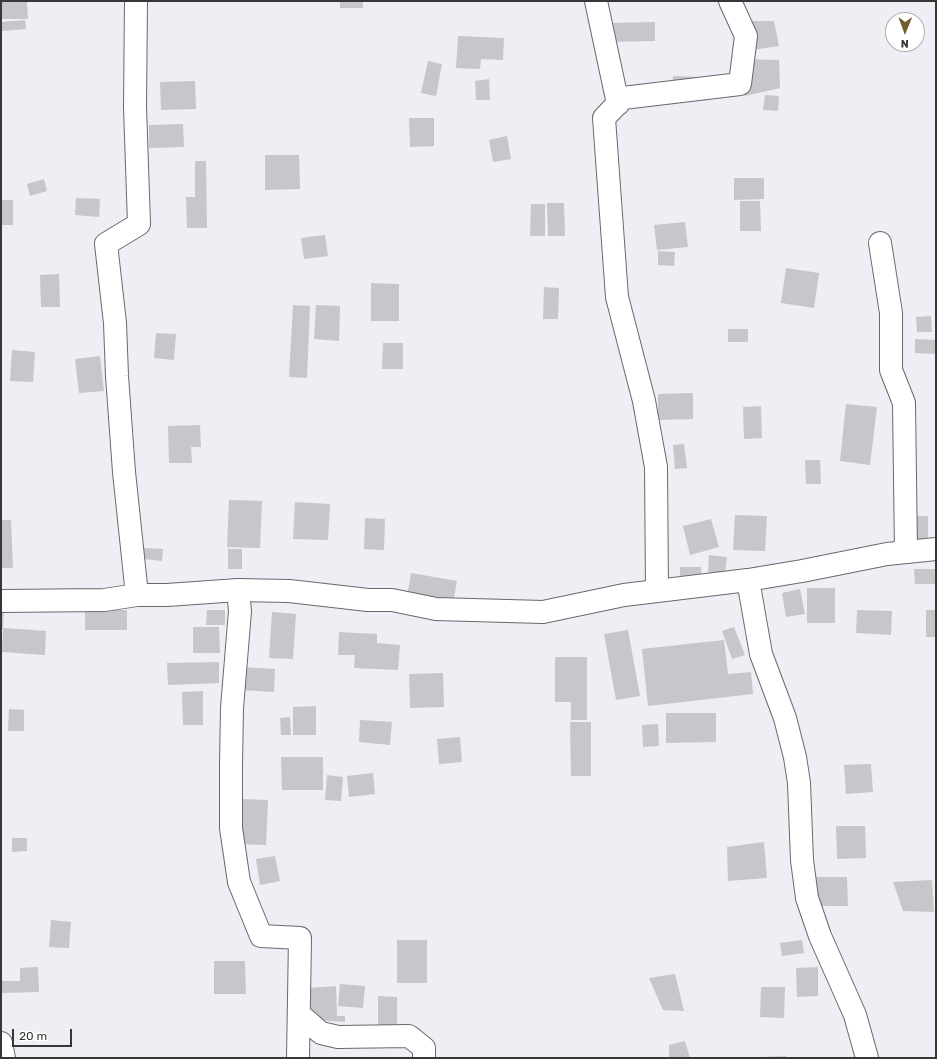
<!DOCTYPE html>
<style>
body{margin:0}
#map{position:relative;width:937px;height:1059px;overflow:hidden;background:#eeeef4;font-family:Rubik,sans-serif}
canvas{display:block}
.frame{position:absolute;inset:0;border:2px solid #373739;pointer-events:none}
.north{position:absolute;left:885px;top:12px;width:40px;height:40px;box-sizing:border-box;background:#fff;border:1px solid #afafb0;border-radius:50%;rotate:181deg;font-size:11px;font-weight:700;line-height:16px;text-align:center;color:#373739}
.north::after{content:'';display:block;margin:auto;width:14px;height:18px;background:#745d2d;clip-path:polygon(50% 0,100% 100%,50% 72%,0 100%)}
.scale{position:absolute;left:12px;top:1029px;width:60px;height:18px;box-sizing:border-box;border:2px solid #373739;border-top:0;padding-left:5px;font-size:12px;line-height:14px;white-space:nowrap;color:#373739;-webkit-text-stroke:3px #fff;paint-order:stroke}
</style>
<div id="map">
<canvas width="937" height="1059"></canvas>
<div class="frame"></div>
<div class="north">N</div>
<div class="scale">20 m</div>
</div>
<script>
const ctx = document.querySelector('canvas').getContext('2d');
ctx.lineJoin = 'round';
function fillPath(path, color) { ctx.fillStyle = color; ctx.fill(path, 'evenodd'); }
function stroke(path, color, width, dash) { ctx.strokeStyle = color; ctx.lineWidth = width; ctx.lineCap = dash ? 'butt' : 'round'; ctx.setLineDash(dash || []); ctx.stroke(path); }
fillPath(new Path2D(`
 M 1,1 L 27,1 L 28,19 L 1,19 Z
 M 340,1 L 363,1 L 363,8 L 340,8 Z
 M 25,20 L 26,29 L 2,31 L 1,22 Z
 M 746,21 L 774,21 L 779,46 L 752,50 Z
 M 655,22 L 655,41 L 608,42 L 608,23 Z
 M 458,36 L 504,38 L 503,60 L 481,59 L 480,69 L 456,68 Z
 M 743,59 L 779,60 L 780,88 L 745,96 Z
 M 428,61 L 442,64 L 436,96 L 421,93 Z
 M 673,76 L 700,77 L 700,88 L 672,87 Z
 M 489,79 L 490,100 L 476,100 L 475,81 Z
 M 195,81 L 196,109 L 161,110 L 160,82 Z
 M 765,95 L 779,96 L 778,111 L 763,110 Z
 M 409,118 L 434,118 L 434,146 L 410,147 Z
 M 183,124 L 184,147 L 149,148 L 149,125 Z
 M 507,136 L 511,159 L 493,162 L 489,140 Z
 M 265,155 L 299,155 L 300,189 L 265,190 Z
 M 195,161 L 206,161 L 207,228 L 187,228 L 186,197 L 195,197 Z
 M 734,178 L 764,178 L 764,199 L 734,200 Z
 M 44,179 L 47,191 L 30,196 L 27,184 Z
 M 76,198 L 100,199 L 99,217 L 75,215 Z
 M 1,200 L 13,200 L 13,225 L 1,225 Z
 M 740,201 L 760,201 L 761,231 L 740,231 Z
 M 547,203 L 564,203 L 565,236 L 548,236 Z
 M 531,204 L 545,204 L 545,236 L 530,236 Z
 M 685,222 L 688,247 L 657,250 L 654,225 Z
 M 325,235 L 328,256 L 304,259 L 301,238 Z
 M 658,251 L 675,252 L 674,266 L 658,265 Z
 M 786,268 L 819,273 L 814,308 L 781,303 Z
 M 59,274 L 60,307 L 41,307 L 40,275 Z
 M 371,283 L 399,284 L 399,321 L 371,321 Z
 M 544,287 L 559,288 L 558,319 L 543,319 Z
 M 293,305 L 310,306 L 307,378 L 289,377 Z
 M 316,305 L 340,306 L 339,341 L 314,339 Z
 M 931,316 L 932,332 L 917,332 L 916,317 Z
 M 728,329 L 748,329 L 748,342 L 728,342 Z
 M 156,333 L 176,334 L 174,360 L 154,358 Z
 M 915,339 L 936,340 L 936,354 L 915,353 Z
 M 383,343 L 403,343 L 403,369 L 382,369 Z
 M 12,350 L 35,352 L 33,382 L 10,381 Z
 M 100,356 L 104,391 L 79,393 L 75,359 Z
 M 693,393 L 693,419 L 658,420 L 658,394 Z
 M 846,404 L 877,407 L 870,465 L 840,461 Z
 M 761,406 L 762,438 L 744,439 L 743,407 Z
 M 200,425 L 201,447 L 191,447 L 192,463 L 169,463 L 168,426 Z
 M 684,444 L 687,468 L 675,469 L 673,445 Z
 M 805,460 L 820,460 L 821,484 L 806,484 Z
 M 229,500 L 262,501 L 260,548 L 227,547 Z
 M 295,502 L 330,504 L 328,540 L 293,539 Z
 M 735,515 L 767,516 L 765,551 L 733,550 Z
 M 910,516 L 928,516 L 928,547 L 910,547 Z
 M 365,518 L 385,519 L 384,550 L 364,549 Z
 M 711,519 L 719,547 L 690,555 L 683,526 Z
 M 1,520 L 11,520 L 13,568 L 1,568 Z
 M 144,548 L 163,549 L 162,561 L 143,559 Z
 M 228,549 L 242,549 L 242,569 L 228,569 Z
 M 709,555 L 727,557 L 725,573 L 708,572 Z
 M 680,567 L 701,567 L 702,585 L 680,585 Z
 M 914,569 L 936,569 L 936,584 L 915,584 Z
 M 411,573 L 457,581 L 453,603 L 407,596 Z
 M 807,588 L 835,588 L 835,623 L 807,623 Z
 M 800,589 L 805,614 L 786,617 L 782,593 Z
 M 85,610 L 127,610 L 127,630 L 85,630 Z
 M 207,610 L 225,610 L 225,625 L 206,625 Z
 M 857,610 L 892,611 L 891,635 L 856,633 Z
 M 926,610 L 936,610 L 936,637 L 926,637 Z
 M 1,611 L 4,611 L 3,628 L 46,631 L 45,655 L 2,652 L 3,629 L 1,629 Z
 M 272,612 L 296,614 L 293,659 L 269,658 Z
 M 193,627 L 219,627 L 220,653 L 193,653 Z
 M 734,627 L 745,655 L 732,659 L 722,631 Z
 M 628,630 L 640,696 L 616,700 L 604,634 Z
 M 339,632 L 377,634 L 377,643 L 400,645 L 398,670 L 354,668 L 355,655 L 338,655 Z
 M 724,640 L 728,674 L 751,672 L 753,694 L 648,706 L 642,649 Z
 M 555,657 L 587,657 L 587,720 L 571,720 L 571,702 L 555,702 Z
 M 219,662 L 219,683 L 168,685 L 167,663 Z
 M 242,667 L 275,669 L 274,692 L 240,690 Z
 M 443,673 L 444,707 L 410,708 L 409,674 Z
 M 203,691 L 203,725 L 183,725 L 182,692 Z
 M 316,706 L 316,735 L 293,735 L 293,707 Z
 M 9,709 L 24,710 L 24,731 L 8,731 Z
 M 666,713 L 716,713 L 716,742 L 666,743 Z
 M 290,717 L 291,735 L 281,735 L 280,718 Z
 M 360,720 L 392,722 L 390,745 L 359,742 Z
 M 570,722 L 591,722 L 591,776 L 571,776 Z
 M 658,724 L 659,746 L 643,747 L 642,725 Z
 M 460,737 L 462,762 L 439,764 L 437,739 Z
 M 281,757 L 323,757 L 323,790 L 282,790 Z
 M 871,764 L 873,792 L 846,794 L 844,765 Z
 M 373,773 L 375,794 L 349,797 L 347,776 Z
 M 327,775 L 343,777 L 341,801 L 325,800 Z
 M 240,799 L 268,800 L 266,845 L 239,844 Z
 M 836,826 L 865,826 L 866,858 L 837,859 Z
 M 12,838 L 27,838 L 27,851 L 12,852 Z
 M 764,842 L 767,878 L 728,881 L 727,847 Z
 M 275,856 L 280,881 L 260,885 L 256,859 Z
 M 814,877 L 847,877 L 848,906 L 815,906 Z
 M 932,880 L 934,912 L 903,911 L 893,882 Z
 M 51,920 L 71,922 L 69,948 L 49,947 Z
 M 397,940 L 427,940 L 427,983 L 397,983 Z
 M 802,940 L 804,953 L 782,956 L 780,943 Z
 M 214,961 L 245,961 L 246,994 L 214,994 Z
 M 38,967 L 39,992 L 2,993 L 2,981 L 20,981 L 20,968 Z
 M 818,967 L 818,996 L 797,997 L 796,968 Z
 M 675,974 L 684,1011 L 663,1010 L 649,978 Z
 M 340,984 L 365,986 L 363,1008 L 338,1006 Z
 M 336,986 L 337,1016 L 345,1016 L 345,1022 L 314,1020 L 309,1015 L 308,988 Z
 M 761,987 L 785,987 L 784,1018 L 760,1017 Z
 M 378,996 L 397,997 L 397,1031 L 378,1031 Z
 M 685,1041 L 690,1058 L 669,1058 L 669,1045 Z
 M 786,1056 L 786,1058 L 761,1058 L 761,1057 Z`), '#c8c5cb');
const minor = new Path2D(`
 M 136,1 L 135,107 L 139,224 L 106,244 L 115,323 L 117,376 L 124,472 L 137,595
 M 596,1 L 618,104
 M 880,243 L 891,313 L 891,370 L 904,403 L 906,552
 M 748,580 L 761,654 L 785,718 L 795,757 L 799,783 L 802,860 L 807,898 L 820,936 L 855,1015 L 867,1058
 M 238,590 L 240,611 L 232,708 L 231,765 L 231,828 L 239,882 L 261,936 L 300,938 L 298,1058
 M 657,590 L 656,467 L 644,401 L 617,297 L 604,118 L 623,98 L 740,84 L 746,36 L 730,1
 M 299,1014 L 321,1033 L 338,1037 L 409,1036 L 424,1048 L 424,1058
 M 1,1043 L 4,1058`);
const tertiary = new Path2D(`
 M 1,601 L 104,600 L 137,595 L 167,595 L 238,590 L 289,591 L 368,600 L 392,600 L 436,609 L 543,612 L 624,595 L 748,580 L 802,571 L 887,554 L 936,549`);
stroke(minor, '#69686e', 24);
stroke(tertiary, '#69686e', 24);
stroke(minor, '#fff', 22);
stroke(tertiary, '#fff', 22);
</script>
